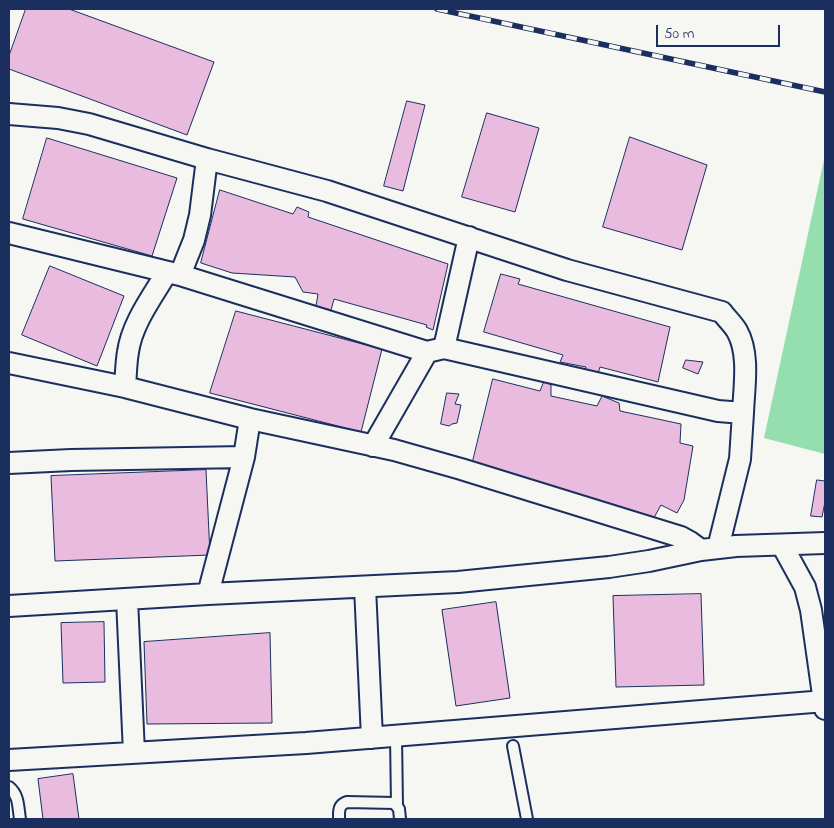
<!DOCTYPE html>
<style>
body{margin:0}
#map{position:relative;width:834px;height:828px;overflow:hidden;background:#f6f6f2;font-family:"Indie Flower",sans-serif}
canvas{display:block}
.frame{position:absolute;inset:0;border:10px solid #1b2f5e;pointer-events:none}
.scale{position:absolute;left:656px;top:25px;width:124px;height:22px;box-sizing:border-box;border:2px solid #1b2f5e;border-top:0;padding-left:6px;font-size:15px;line-height:18px;white-space:nowrap;color:#1b2f5e;-webkit-text-stroke:4px #f6f6f2;paint-order:stroke}
</style>
<div id="map">
<canvas width="834" height="828"></canvas>
<div class="frame"></div>
<div class="scale">50 m</div>
</div>
<script>
const ctx = document.querySelector('canvas').getContext('2d');
ctx.lineJoin = 'round';
function fillPath(path, color) { ctx.fillStyle = color; ctx.fill(path, 'evenodd'); }
function stroke(path, color, width, dash) { ctx.strokeStyle = color; ctx.lineWidth = width; ctx.lineCap = dash ? 'butt' : 'round'; ctx.setLineDash(dash || []); ctx.stroke(path); }
fillPath(new Path2D(`
 M 825,155 L 825,454 L 764,438 Z`), '#95dfaf');
const building = new Path2D(`
 M 26,9 L 69,9 L 214,62 L 187,135 L 9,69 L 9,56 Z
 M 407,101 L 425,105 L 403,191 L 384,186 Z
 M 487,113 L 539,128 L 515,212 L 462,197 Z
 M 630,137 L 707,165 L 682,250 L 603,227 Z
 M 47,138 L 177,178 L 152,256 L 23,219 Z
 M 220,190 L 293,214 L 297,207 L 309,212 L 308,217 L 448,264 L 433,330 L 426,327 L 427,325 L 334,299 L 331,310 L 316,306 L 318,294 L 303,292 L 295,277 L 232,273 L 201,263 Z
 M 50,266 L 124,296 L 97,366 L 22,335 Z
 M 501,274 L 520,279 L 518,284 L 670,327 L 658,382 L 600,367 L 597,377 L 584,374 L 586,367 L 560,362 L 563,355 L 484,332 Z
 M 236,311 L 382,349 L 361,432 L 210,393 Z
 M 686,360 L 703,362 L 698,374 L 683,368 Z
 M 493,379 L 540,391 L 544,381 L 551,385 L 551,396 L 597,406 L 602,396 L 619,403 L 620,411 L 681,424 L 680,443 L 693,446 L 684,500 L 677,513 L 661,505 L 651,523 L 607,511 L 606,503 L 472,465 Z
 M 447,393 L 459,394 L 455,404 L 461,405 L 457,423 L 452,424 L 449,426 L 441,424 Z
 M 206,470 L 210,555 L 55,561 L 51,476 Z
 M 817,480 L 825,481 L 825,502 L 822,517 L 811,516 Z
 M 701,594 L 704,685 L 616,687 L 613,596 Z
 M 496,602 L 510,698 L 456,706 L 442,610 Z
 M 104,622 L 105,682 L 63,683 L 61,623 Z
 M 270,633 L 272,723 L 147,724 L 144,642 Z
 M 73,774 L 79,819 L 43,819 L 38,779 Z`);
fillPath(building, '#e8bbdf');
stroke(building, '#1b2f5e', 1);
const lane = new Path2D(`
 M 396,736 L 397,805
 M 513,746 L 527,819
 M 9,787 C 19,795 18,807 20,819
 M 339,819 C 339,811 338,805 347,802 L 394,803 L 399,809 L 400,819`);
const street = new Path2D(`
 M 9,114 L 58,118 L 89,124 L 207,159 L 327,191 L 567,270 L 722,312 C 726,318 733,324 737,331 C 750,354 744,387 743,413 L 718,411 L 444,348 L 427,352 L 180,275 L 9,233
 M 180,275 L 194,240 L 200,215 L 207,159
 M 444,348 L 469,237
 M 9,363 L 125,387 L 250,419 L 394,450 L 461,469 L 681,537 L 690,542 L 701,550
 M 125,387 C 126,375 126,363 128,352 C 132,323 153,296 167,272
 M 373,446 L 427,352
 M 9,463 L 71,460 L 244,457 L 250,419
 M 782,545 L 805,587 L 811,610 L 825,709
 M 718,548 L 740,459 L 743,413
 M 365,587 L 372,738
 M 208,594 L 244,457
 M 127,599 L 134,753
 M 9,606 L 208,594 L 458,582 L 609,567 L 649,561 L 701,550 L 736,546 L 825,543
 M 9,760 L 306,743 L 825,701`);
stroke(lane, '#1b2f5e', 14);
stroke(street, '#1b2f5e', 24);
stroke(lane, '#f6f6f2', 10);
stroke(street, '#f6f6f2', 20);
const rail = new Path2D(`
 M 437,9 L 825,92`);
stroke(rail, '#1b2f5e', 5.5);
stroke(rail, '#f6f6f2', 4, [11]);
</script>
